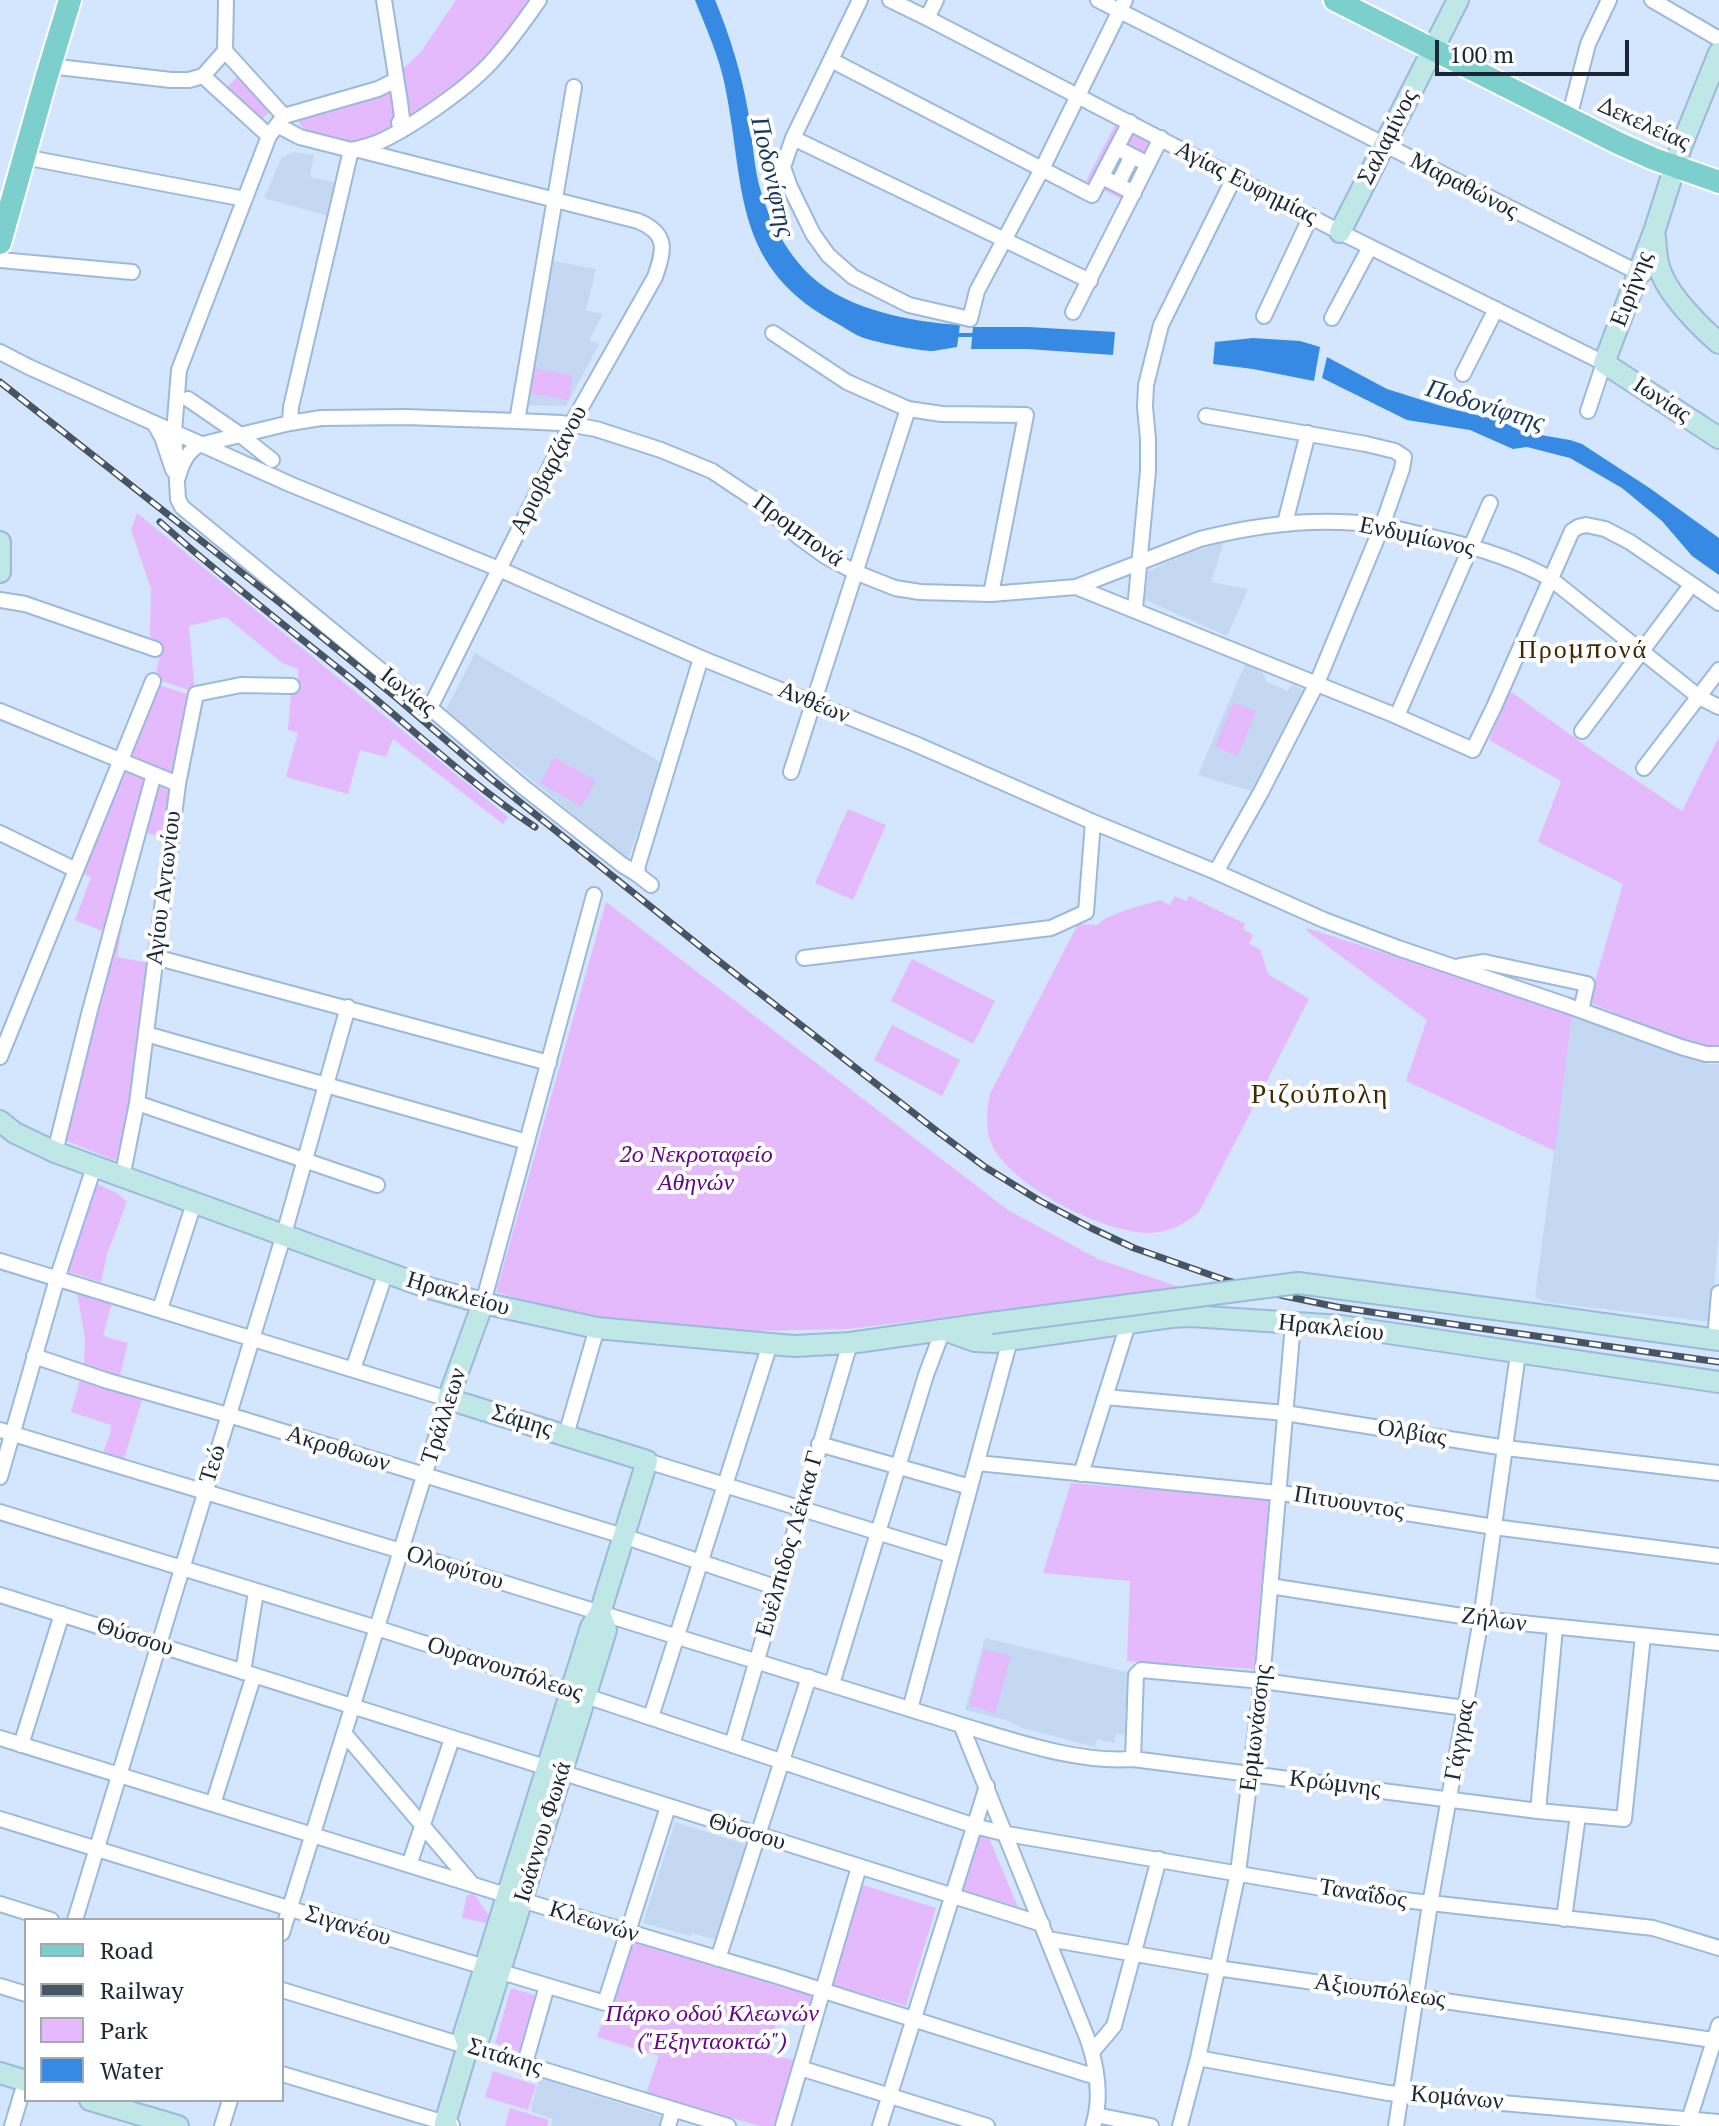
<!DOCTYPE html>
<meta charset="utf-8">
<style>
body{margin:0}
#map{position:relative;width:1719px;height:2126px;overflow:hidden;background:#d4e6fd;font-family:"PT Serif",serif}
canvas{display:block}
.legend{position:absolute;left:24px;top:1918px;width:260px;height:184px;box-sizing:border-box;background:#fff;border:2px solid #a4a9ae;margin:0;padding:10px 14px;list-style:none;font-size:24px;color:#1c2735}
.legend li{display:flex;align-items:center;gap:16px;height:40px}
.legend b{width:40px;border:2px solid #a4a9ae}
.scale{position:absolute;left:1435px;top:40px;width:194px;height:36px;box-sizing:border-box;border:4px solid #1c2735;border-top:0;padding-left:10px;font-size:24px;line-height:28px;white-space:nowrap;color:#1c2735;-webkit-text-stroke:6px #fff;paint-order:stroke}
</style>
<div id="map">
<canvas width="1719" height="2126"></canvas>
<ul class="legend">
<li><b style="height:10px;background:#7dcfce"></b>Road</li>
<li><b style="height:10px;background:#475464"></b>Railway</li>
<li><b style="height:22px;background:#e4bafc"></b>Park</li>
<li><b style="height:22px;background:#368ae4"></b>Water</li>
</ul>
<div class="scale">100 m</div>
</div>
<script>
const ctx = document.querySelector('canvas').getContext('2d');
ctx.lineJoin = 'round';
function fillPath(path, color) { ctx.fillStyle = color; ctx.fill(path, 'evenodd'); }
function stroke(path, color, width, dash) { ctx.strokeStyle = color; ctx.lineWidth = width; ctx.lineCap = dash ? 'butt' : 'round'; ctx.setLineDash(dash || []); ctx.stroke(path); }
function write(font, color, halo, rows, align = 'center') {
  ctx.font = font + ' "PT Serif",serif'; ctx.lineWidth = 8; ctx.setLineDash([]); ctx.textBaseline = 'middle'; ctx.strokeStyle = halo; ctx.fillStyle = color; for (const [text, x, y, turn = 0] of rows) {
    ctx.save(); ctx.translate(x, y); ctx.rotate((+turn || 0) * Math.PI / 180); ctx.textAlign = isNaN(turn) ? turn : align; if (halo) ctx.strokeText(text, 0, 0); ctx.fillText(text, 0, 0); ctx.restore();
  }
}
fillPath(new Path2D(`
 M 294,152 L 314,155 L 310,177 L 341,184 L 333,217 L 264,198 L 282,157 Z
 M 548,260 L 596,269 L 586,310 L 603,314 L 589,340 L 599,344 L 566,406 L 525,405 L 540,315 L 544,313 L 545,304 L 542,300 Z
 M 1224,542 L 1211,582 L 1248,589 L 1227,636 L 1145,600 L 1148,571 L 1189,553 Z
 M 475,653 L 662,763 L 628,859 L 446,710 Z
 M 1245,664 L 1262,671 L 1267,682 L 1288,691 L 1292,685 L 1306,691 L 1257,793 L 1198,775 Z
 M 1572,1014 L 1709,1064 L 1719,1064 L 1719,1231 L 1711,1322 L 1545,1302 L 1535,1297 Z
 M 985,1638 L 1127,1672 L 1125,1735 L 1116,1734 L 1115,1743 L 1097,1739 L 1095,1747 L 1022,1728 L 1009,1721 L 965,1710 Z
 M 675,1822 L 748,1845 L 718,1940 L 692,1933 L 691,1936 L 643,1923 Z
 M 539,2078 L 663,2117 L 660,2126 L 551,2126 L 553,2119 L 532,2112 L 531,2108 Z`), '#c4d8f2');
fillPath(new Path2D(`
 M 456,0 L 530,0 C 519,17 507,35 494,50 C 477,69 385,139 362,141 C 350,143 337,138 325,136 C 312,133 301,131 297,117 L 371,92 L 404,68 L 421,52 Z
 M 238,76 L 271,110 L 259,122 L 224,90 Z
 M 1115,125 L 1152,143 L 1123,200 L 1086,181 Z
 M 532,368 L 573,375 L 569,400 L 528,393 Z
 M 137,513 L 508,817 L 503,824 L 393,739 L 386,757 L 360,750 L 348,794 L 286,777 L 298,733 L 288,730 L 291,692 L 299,693 L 298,669 L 282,663 L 226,617 L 189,626 L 195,692 L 155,679 L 159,658 L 150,634 L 151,589 L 131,530 Z
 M 156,684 L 190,695 L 178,775 L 128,757 Z
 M 1510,691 L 1590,749 L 1682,811 L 1719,737 L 1719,1047 L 1703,1050 L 1589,1002 L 1623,884 L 1538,842 L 1561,781 L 1489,740 Z
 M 1233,702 L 1256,711 L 1238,756 L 1215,747 Z
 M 554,757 L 596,781 L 581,807 L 540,783 Z
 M 123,770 L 172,791 L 166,839 L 144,832 L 118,925 L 122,926 L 117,957 L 149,963 L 124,1153 L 121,1159 L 114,1160 L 67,1141 L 58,1132 L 105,932 L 75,920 L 91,877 L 82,873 Z
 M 848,809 L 886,825 L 853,900 L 815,883 Z
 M 1175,896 L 1186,901 L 1189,896 L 1245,924 L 1243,929 L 1253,935 L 1249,944 L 1260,949 L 1268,974 L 1309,999 L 1199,1212 C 1185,1224 1168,1233 1148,1233 C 1104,1233 1008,1185 991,1143 C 985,1127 987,1111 990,1094 L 1078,924 L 1097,925 L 1106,918 L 1126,910 L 1160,900 L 1170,905 Z
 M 606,902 L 1008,1210 L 1098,1259 L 1182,1288 L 848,1329 L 758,1331 L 596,1321 L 496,1292 Z
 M 1307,928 L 1572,1014 L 1555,1151 L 1406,1081 L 1427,1020 L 1307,931 Z
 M 912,959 L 995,1001 L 973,1044 L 891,1001 Z
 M 892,1025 L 960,1060 L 942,1096 L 874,1060 Z
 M 97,1184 L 117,1193 L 127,1202 L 107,1254 L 101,1282 L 68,1272 Z
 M 77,1293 L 112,1303 L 103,1336 L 128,1343 L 120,1376 L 84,1365 L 85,1338 Z
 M 80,1380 L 142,1400 L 124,1459 L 103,1453 L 110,1434 L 111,1425 L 71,1412 Z
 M 1071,1483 L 1269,1498 L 1254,1669 L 1127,1661 L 1130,1581 L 1043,1573 Z
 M 984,1649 L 1011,1656 L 995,1713 L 969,1705 Z
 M 980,1835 L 989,1838 L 1018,1907 L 963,1890 Z
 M 860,1884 L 936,1908 L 906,2006 L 831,1984 Z
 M 474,1894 L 489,1916 L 486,1923 L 462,1918 L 467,1895 Z
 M 631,1942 L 812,1996 L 802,2024 L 778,2018 L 767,2054 L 793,2060 L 775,2126 L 760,2126 L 646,2093 L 659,2056 L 597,2037 Z
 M 511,1988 L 544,1998 L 528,2055 L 495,2043 Z
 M 493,2071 L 536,2085 L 528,2110 L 485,2097 Z
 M 510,2108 L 549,2120 L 547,2126 L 505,2126 Z`), '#e4bafc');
fillPath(new Path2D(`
 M 695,0 L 715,0 C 730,36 741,72 748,111 C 753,138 753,168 762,195 C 771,224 789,256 812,277 C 848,310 913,322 960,325 L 957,347 C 949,348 941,350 933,351 C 919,351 874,342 861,337 C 854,334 847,329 840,325 C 731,268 746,190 725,86 C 719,56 706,28 695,0 Z
 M 973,327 L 1028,327 L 1115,332 L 1113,355 L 1028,349 L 971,349 Z
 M 1253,338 L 1300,341 L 1320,347 L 1314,381 L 1253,369 L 1213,364 L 1215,342 Z
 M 1327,357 L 1387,389 L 1444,407 L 1501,421 L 1523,432 L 1570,440 L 1582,444 L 1651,489 L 1719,538 L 1719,575 L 1692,556 L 1662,521 L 1622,488 L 1570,458 L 1527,447 L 1513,449 L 1470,430 L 1407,420 L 1322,378 Z`), '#368ae4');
stroke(new Path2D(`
 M 957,335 L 976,335`), '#368ae4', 4);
const street = new Path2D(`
 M 384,0 L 400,102 L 402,118 L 399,123 L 405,127
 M 860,0 L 793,138 L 783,167 L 790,187 L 813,234 L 828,255 L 853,277 L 909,305 L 970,319 L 977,291 L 1042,169 L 1125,0
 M 890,0 L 927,18 L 1340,232 L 1604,363 L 1588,411
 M 1098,0 L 1639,273 L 1644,274
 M 1652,0 L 1719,39
 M 927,18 L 936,0
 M 225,51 L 284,116
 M 831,60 L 1092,195 L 1130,122
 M 49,66 L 171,80 L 189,80 L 203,76
 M 203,76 L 269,136
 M 203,76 L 225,51 L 226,0
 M 284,116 L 269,136 L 179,370 L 174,432 L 178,499 L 182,507 L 418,701 L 428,706 L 522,786 L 621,864 L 637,874
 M 284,116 L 378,89 L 396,80
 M 1569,118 L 1588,44 L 1609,0
 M 277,125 L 300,137 L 351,150 L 355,149 L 638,221 C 669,234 664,250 655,277 L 571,425 L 434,700 L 428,706
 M 793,138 L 1090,281
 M 1117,148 L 1148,164
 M 356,149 C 363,147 372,145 379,142 C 412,127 471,86 494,59 C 510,41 525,20 539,0
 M 24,157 L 245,199
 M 1102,177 L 1134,193
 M 1118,184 L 1132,156
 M 0,260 L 132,272
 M 1073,312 L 1161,138
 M 1264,316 L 1311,216
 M 1332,318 L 1370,247
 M 773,333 L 847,382 L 908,409 L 942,414 L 1026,415 L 991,594
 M 0,352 L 29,367 L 292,485 L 499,569 L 701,658 L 913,743 L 1093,822 L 1216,872 L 1324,920 L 1398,948 L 1566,1005 L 1681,1047 L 1706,1054 L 1719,1054
 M 1463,374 L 1496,309
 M 188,399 L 239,434 L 272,460
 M 1206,416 L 1366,444 L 1395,451 L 1404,457 L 1402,469 L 1382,526 L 1317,683 L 1261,792 L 1216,872
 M 517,421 L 574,87
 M 154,423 L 162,437 L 173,470
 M 290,423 L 291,407 L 351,150
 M 178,477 C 182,463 187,452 199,445 L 290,423 L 321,418 L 406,417 L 517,421 L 561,423 L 596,429 L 661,450 L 712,471 L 760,503 L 799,537 L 825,556 L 855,572 L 895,588 L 920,592 L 991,594 L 1076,587 L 1394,715 L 1473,750 L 1494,707 L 1572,531 L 1578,527 L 1586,525 L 1605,529 L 1630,542 L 1719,603
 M 1285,523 L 1308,433
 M 1076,587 L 1200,539 C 1259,524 1321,516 1382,526 C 1400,529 1418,534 1436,538 C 1476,547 1516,559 1551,579 L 1699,697 L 1719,707
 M 0,600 L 25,604 L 155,649
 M 1135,609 L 1148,471 L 1148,439 L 1145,407 L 1146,385 L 1161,325 L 1235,176
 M 0,711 L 178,784
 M 1397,716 L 1490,503
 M 1582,731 L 1686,592
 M 1644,768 L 1719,670
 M 791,772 L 908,409
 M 0,833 L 76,870
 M 651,885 L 637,874 L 638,865 L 701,658
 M 155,957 L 549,1063
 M 804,958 L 1051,928 L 1086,912 L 1093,822
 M 1460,966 L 1484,962 L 1587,984 L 1581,1010
 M 146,1034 L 527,1142
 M 0,1057 L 153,681
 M 137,1103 L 377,1185
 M 55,1152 L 89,1014 L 154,774
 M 122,1178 L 137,1103 L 178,784 L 196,694 L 241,685 L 292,686
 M 0,1261 L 448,1399 L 282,1933
 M 483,1303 L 594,895
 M 160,1309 L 194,1203
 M 1715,1339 L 1719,1293
 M 34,1356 L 108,1381 L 242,1419 L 623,1536 L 778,1588
 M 353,1369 L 386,1272
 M 1105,1397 L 1285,1413 L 1506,1448 L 1719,1473
 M 0,1430 L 401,1551 L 961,1725 C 1015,1741 1076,1763 1133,1759 L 1538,1811 L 1624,1819 L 1643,1636
 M 566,1435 L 597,1328
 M 819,1444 L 970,1487
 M 647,1461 L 951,1555
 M 977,1463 L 1288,1494 L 1494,1527 L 1719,1556
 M 1081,1474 L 1128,1324
 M 0,1477 L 57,1279 L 94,1167
 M 0,1512 L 377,1628 L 571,1691 L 978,1827 L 1007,1834 L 1368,1896 L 1653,1928 L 1719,1948
 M 1270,1586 L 1481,1619 L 1719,1643
 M 0,1595 L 1042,1924
 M 243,1672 L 256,1592
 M 832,1684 L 926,1375 L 943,1330
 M 910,1709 L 1010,1340
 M 651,1717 L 770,1344
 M 961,1725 L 1088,2040 C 1097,2067 1102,2098 1093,2126
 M 344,1733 L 473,1885
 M 0,1738 L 538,1905 L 777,1976 L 1096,2077
 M 21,1745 L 62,1614
 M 732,1745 L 850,1343
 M 1133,1759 L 1136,1675 L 1141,1670 L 1262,1681 L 1465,1708
 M 213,1804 L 254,1675
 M 1538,1811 L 1555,1628
 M 0,1819 L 304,1913 L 605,2003 L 668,1807
 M 409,1865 L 452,1739
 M 0,1904 L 51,1920
 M 1564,1919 L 1578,1815
 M 75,1920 L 284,1234 L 348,1007
 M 1048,1939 L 1217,1968 L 1713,2040
 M 718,1959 L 809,1677
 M 0,1986 L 26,1994
 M 282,1990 L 728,2126
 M 1092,2052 L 1114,2026 L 1159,1859
 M 1198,2058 L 1388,2093 L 1719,2122
 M 525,2063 L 547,1986
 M 800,2068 L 987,2126
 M 282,2074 L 452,2125
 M 1096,2115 L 1151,2126
 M 12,2126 L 26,2079
 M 222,2126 L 230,2100
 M 668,2126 L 673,2109
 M 783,2126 L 859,1867
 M 880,2126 L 987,1786
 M 1180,2126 L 1198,2058 L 1238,1873 L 1262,1681 L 1293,1324
 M 1396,2126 L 1430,1904 L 1481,1619 L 1518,1354
 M 1687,2126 L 1719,2025`);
const secondary = new Path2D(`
 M 1719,53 L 1681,147 L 1655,229 L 1604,363 L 1719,438
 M 1340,232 L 1458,0
 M 1655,237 C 1656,250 1656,263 1662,275 C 1671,297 1700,327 1719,343
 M 0,542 L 0,572
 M 0,1121 L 15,1133 L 55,1152 L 429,1288 L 483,1303 L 597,1328 L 770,1344 L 795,1346 L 850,1343 L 991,1323
 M 1547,1316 L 1719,1340
 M 947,1331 L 975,1341 L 994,1342 L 1171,1317 L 1191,1316 L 1341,1326 L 1719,1382
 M 468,2046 L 479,2038 L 606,1630 L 600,1613
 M 0,2073 L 26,2081
 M 90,2100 L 178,2126
 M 447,2126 L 445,2123 L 468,2046 L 464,2034 L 591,1627 L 600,1613 L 647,1461 L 448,1399 L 483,1303`);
const primary = new Path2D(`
 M 1335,0 L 1618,143 L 1654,159 L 1719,182
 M 0,243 L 46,79 L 70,0`);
stroke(street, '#9bb9dd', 18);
stroke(secondary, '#9bb9dd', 24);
stroke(primary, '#fff', 26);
stroke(street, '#fff', 14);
stroke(secondary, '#bee7e6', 20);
stroke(primary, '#7dcfce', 22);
const rail = new Path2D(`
 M 0,382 L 284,606 L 398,699 L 490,778 L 711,955 L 938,1132 L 985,1167 L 1040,1201 L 1091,1228 L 1134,1248 L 1228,1281 L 1285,1296 L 1337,1307 L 1465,1326 L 1719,1362
 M 160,522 C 224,579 292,631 359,685 C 418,734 471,784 535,827`);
stroke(rail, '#475464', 7);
stroke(rail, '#fff', 4, [12]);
const secondaryBridge = new Path2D(`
 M 991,1323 L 1298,1283 L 1547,1316`);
stroke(secondaryBridge, '#9bb9dd', 24, []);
stroke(secondaryBridge, '#bee7e6', 20);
write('24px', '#1c2735', '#fff', [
 ["Δεκελείας",1644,124,24],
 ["Σαλαμίνος",1388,137,-63],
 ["Αγίας Ευφημίας",1246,183,27],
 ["Μαραθώνος",1464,186,27],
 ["Ειρήνης",1632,289,-69],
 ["Ιωνίας",1662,400,33],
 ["Αριοβαρζάνου",549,470,-63],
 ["Προμπονά",798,531,36],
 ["Ενδυμίωνος",1417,537,12],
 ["Ιωνίας",408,692,38],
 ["Ανθέων",814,703,22],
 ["Αγίου Αντωνίου",164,888,-83],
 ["Ηρακλείου",458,1294,16],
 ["Ηρακλείου",1331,1328,6],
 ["Τράλλεων",444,1416,-72],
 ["Σάμης",522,1421,17],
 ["Ολβίας",1412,1433,9],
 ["Ακροθωων",338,1449,17],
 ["Τεώ",213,1464,-73],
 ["Πιτυουντος",1349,1503,9],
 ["Ευέλπιδος Λέκκα Γ",790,1544,-74],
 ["Ολοφύτου",455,1568,17],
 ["Ζήλων",1494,1620,8],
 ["Θύσσου",135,1637,18],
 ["Ουρανουπόλεως",505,1669,18],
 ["Ερμωνάσσης",1256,1728,-83],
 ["Γάγγρας",1460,1740,-80],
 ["Κρώμνης",1335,1784,7],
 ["Ιωάννου Φωκά",543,1832,-73],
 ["Θύσσου",747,1832,17],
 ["Ταναΐδος",1363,1894,9],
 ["Κλεωνών",594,1922,17],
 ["Σιγανέου",348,1926,17],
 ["Αξιουπόλεως",1380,1991,8],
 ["Σιτάκης",505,2057,17],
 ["Κομάνων",1457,2098,5]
]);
write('italic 24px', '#660689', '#fff', [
 ["2ο Νεκροταφείο",696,1155],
 ["Αθηνών",696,1183],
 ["Πάρκο οδού Κλεωνών",712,2014],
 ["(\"Εξηνταοκτώ\")",712,2042]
]);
write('italic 26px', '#17385c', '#fff', [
 ["Ποδονίφτης",772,177,77],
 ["Ποδονίφτης",1485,406,17]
]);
ctx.letterSpacing = '2px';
write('26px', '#402904', '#fff', [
 ["Προμπονά",1583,651]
]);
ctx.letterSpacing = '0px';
ctx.letterSpacing = '2px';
write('28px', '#402904', '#fff', [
 ["Ριζούπολη",1320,1095]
]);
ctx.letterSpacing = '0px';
</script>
